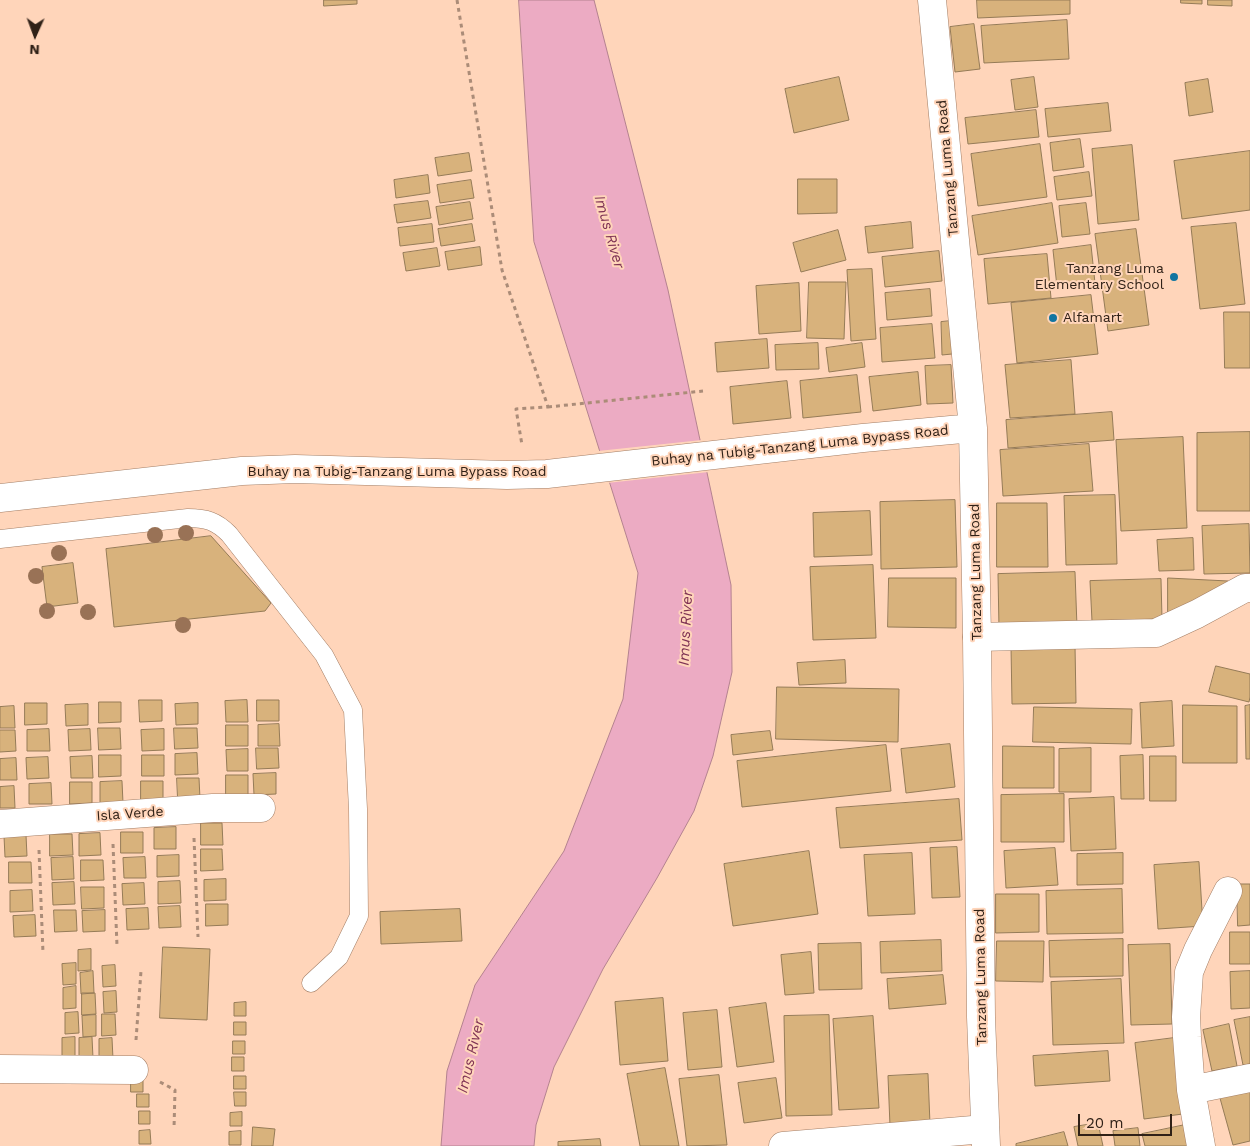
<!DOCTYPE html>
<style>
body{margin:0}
#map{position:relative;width:1250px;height:1146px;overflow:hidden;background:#ffd5ba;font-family:"Work Sans",sans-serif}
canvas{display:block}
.north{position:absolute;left:10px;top:10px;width:50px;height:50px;-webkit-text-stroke:4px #ffd5ba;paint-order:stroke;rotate:182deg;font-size:14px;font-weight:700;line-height:20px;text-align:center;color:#302117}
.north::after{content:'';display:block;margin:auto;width:18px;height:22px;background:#302117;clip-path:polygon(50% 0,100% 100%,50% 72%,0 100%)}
.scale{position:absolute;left:1078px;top:1114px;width:94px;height:22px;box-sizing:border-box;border:2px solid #302117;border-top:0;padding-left:6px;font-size:15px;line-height:18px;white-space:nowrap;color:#302117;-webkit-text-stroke:4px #ffd5ba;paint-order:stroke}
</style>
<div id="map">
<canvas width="1250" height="1146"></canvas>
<div class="north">N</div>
<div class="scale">20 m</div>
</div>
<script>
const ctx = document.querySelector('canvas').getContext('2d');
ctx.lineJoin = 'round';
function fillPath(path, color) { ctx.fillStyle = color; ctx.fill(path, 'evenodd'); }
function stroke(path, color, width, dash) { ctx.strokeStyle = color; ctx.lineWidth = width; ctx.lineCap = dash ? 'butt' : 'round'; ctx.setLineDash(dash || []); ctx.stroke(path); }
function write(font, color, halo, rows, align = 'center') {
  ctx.font = font + ' "Work Sans",sans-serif'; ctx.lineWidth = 4; ctx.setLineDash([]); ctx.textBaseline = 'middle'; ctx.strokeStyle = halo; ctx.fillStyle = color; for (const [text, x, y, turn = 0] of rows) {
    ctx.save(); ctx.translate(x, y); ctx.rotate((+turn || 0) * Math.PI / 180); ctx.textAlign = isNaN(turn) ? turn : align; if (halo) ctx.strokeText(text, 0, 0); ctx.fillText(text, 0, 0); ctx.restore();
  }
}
const water = new Path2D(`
 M 519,0 L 594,0 L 668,290 L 731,585 L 732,672 L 713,756 L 694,811 L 657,878 L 603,969 L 554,1067 L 536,1125 L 534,1146 L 441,1146 L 447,1071 L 475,985 L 564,851 L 623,699 L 638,573 L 534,242 Z`);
fillPath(water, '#ecabc3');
stroke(water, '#b4828f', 1);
fillPath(new Path2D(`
 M 702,440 L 709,472 L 607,483 L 598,451 Z`), '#ffd5ba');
const building = new Path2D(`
 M 324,0 L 357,0 L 357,4 L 324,6 Z
 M 977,0 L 1070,0 L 1070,14 L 978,18 Z
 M 1181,0 L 1202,0 L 1202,4 L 1181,3 Z
 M 1208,0 L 1232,0 L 1232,6 L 1208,5 Z
 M 1067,20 L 1069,59 L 984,63 L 981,26 Z
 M 974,24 L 980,69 L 955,72 L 950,27 Z
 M 839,77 L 849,120 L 794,133 L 785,89 Z
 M 1034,77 L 1038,107 L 1015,110 L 1011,80 Z
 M 1208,79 L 1213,112 L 1189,116 L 1185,83 Z
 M 1108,103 L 1111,131 L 1048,137 L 1045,109 Z
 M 1036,110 L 1039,137 L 968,144 L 965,118 Z
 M 1080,139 L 1084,167 L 1053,171 L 1050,143 Z
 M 1040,144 L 1047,197 L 978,206 L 971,154 Z
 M 1132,145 L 1139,220 L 1098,224 L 1092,149 Z
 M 1250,151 L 1250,210 L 1182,219 L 1174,161 Z
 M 469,153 L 472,171 L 438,176 L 435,158 Z
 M 1089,172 L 1092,196 L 1057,200 L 1054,177 Z
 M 428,175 L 430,193 L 396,198 L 394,180 Z
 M 798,179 L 837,179 L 837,213 L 798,214 Z
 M 471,180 L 474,198 L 440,203 L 437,185 Z
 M 428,201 L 431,218 L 397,223 L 394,205 Z
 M 470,202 L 473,219 L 439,225 L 436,207 Z
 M 1052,203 L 1058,243 L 978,255 L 972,216 Z
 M 1086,203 L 1090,234 L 1062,237 L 1059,206 Z
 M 911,222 L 913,248 L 868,253 L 865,227 Z
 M 1236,223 L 1245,304 L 1200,309 L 1191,227 Z
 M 432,224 L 434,242 L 400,246 L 398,228 Z
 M 472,224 L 475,241 L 441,246 L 438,229 Z
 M 1136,229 L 1149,325 L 1108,331 L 1095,234 Z
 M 838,230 L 846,260 L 801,272 L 793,243 Z
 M 1091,245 L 1095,283 L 1057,287 L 1053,250 Z
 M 480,247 L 482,265 L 448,270 L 445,252 Z
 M 437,248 L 440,266 L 406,271 L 403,253 Z
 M 939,251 L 942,281 L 885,287 L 882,257 Z
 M 1047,254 L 1051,298 L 988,304 L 984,259 Z
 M 872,269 L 876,339 L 851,341 L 847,270 Z
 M 809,282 L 846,282 L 844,339 L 807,338 Z
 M 799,283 L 801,331 L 759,334 L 756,286 Z
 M 930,289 L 932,316 L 887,320 L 885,293 Z
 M 1091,295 L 1098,354 L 1017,363 L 1011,303 Z
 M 1224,312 L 1250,312 L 1250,368 L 1225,368 Z
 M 951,321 L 952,354 L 942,355 L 941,322 Z
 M 932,324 L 935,358 L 882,362 L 880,328 Z
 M 767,339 L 769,368 L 717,372 L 715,343 Z
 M 818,343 L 819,369 L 776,370 L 775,345 Z
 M 862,343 L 865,367 L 829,372 L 826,348 Z
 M 1071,360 L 1075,414 L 1010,418 L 1005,365 Z
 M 951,365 L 953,403 L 927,404 L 925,366 Z
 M 918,372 L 921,405 L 873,411 L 869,377 Z
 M 857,375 L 861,412 L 803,418 L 800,381 Z
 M 787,381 L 791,418 L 733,424 L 730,387 Z
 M 1112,412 L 1114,440 L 1008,448 L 1006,420 Z
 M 1250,432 L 1250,511 L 1197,511 L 1197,433 Z
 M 1183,437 L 1187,528 L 1121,531 L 1116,440 Z
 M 1089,444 L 1093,491 L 1003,496 L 1000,450 Z
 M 1115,495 L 1117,564 L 1066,565 L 1064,496 Z
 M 955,500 L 957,567 L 881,569 L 880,502 Z
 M 997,503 L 1047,503 L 1048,567 L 997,567 Z
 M 870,511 L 872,555 L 814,557 L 813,513 Z
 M 1249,524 L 1250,573 L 1204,574 L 1202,526 Z
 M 211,536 L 271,603 L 265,611 L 114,627 L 106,549 Z
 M 1193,538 L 1194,570 L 1159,571 L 1157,540 Z
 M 73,563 L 78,603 L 47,607 L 42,567 Z
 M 873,565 L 876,638 L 813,640 L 810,567 Z
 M 1075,572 L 1077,627 L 999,629 L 998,574 Z
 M 889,578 L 956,578 L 956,628 L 888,627 Z
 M 1168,578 L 1228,581 L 1225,595 L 1168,620 Z
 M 1161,579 L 1162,619 L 1092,621 L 1090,581 Z
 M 1075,645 L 1076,703 L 1012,704 L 1011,646 Z
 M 845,660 L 846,683 L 799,685 L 797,663 Z
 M 1216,666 L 1250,674 L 1250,697 L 1249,702 L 1209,692 Z
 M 777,687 L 899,689 L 898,742 L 776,739 Z
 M 139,700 L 162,700 L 162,721 L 140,722 Z
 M 247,700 L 248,722 L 226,722 L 225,701 Z
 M 257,700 L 279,700 L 279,721 L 257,721 Z
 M 1172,701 L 1174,746 L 1142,748 L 1140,703 Z
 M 99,702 L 121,702 L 121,722 L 99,723 Z
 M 25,703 L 47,703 L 47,724 L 25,725 Z
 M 198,703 L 198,724 L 176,725 L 175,704 Z
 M 88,704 L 88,725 L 66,726 L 65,705 Z
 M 1183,705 L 1237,706 L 1237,763 L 1183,763 Z
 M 1250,705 L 1250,759 L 1246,759 L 1245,706 Z
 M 14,706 L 15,728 L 0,728 L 0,707 Z
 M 1034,707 L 1132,709 L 1131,744 L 1033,742 Z
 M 279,724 L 280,746 L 258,746 L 258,725 Z
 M 226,725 L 248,725 L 248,746 L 226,746 Z
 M 98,728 L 120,728 L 121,749 L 99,750 Z
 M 174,728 L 197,728 L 198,748 L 175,749 Z
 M 49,729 L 50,751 L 27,751 L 27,730 Z
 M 90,729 L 91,750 L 69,751 L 68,730 Z
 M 164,729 L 164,750 L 142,751 L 141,730 Z
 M 0,730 L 15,730 L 16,751 L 0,752 Z
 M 770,731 L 773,750 L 733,755 L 731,735 Z
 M 950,744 L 955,787 L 906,793 L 901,749 Z
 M 886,745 L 891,791 L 742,807 L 737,761 Z
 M 1003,746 L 1054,747 L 1054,788 L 1003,788 Z
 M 256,748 L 278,748 L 279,768 L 257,769 Z
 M 1091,748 L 1091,792 L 1059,792 L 1059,749 Z
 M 248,749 L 248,771 L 227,771 L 226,750 Z
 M 197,753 L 198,774 L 175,775 L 175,754 Z
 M 99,755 L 121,755 L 121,776 L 99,777 Z
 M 142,755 L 164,755 L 164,776 L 142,776 Z
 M 1143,755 L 1144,799 L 1121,799 L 1120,756 Z
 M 92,756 L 93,778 L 71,778 L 70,757 Z
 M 1150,756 L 1176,756 L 1176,801 L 1150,801 Z
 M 48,757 L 49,778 L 27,779 L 26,758 Z
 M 16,758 L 17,780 L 0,780 L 0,759 Z
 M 276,773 L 276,794 L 254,795 L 253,774 Z
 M 226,775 L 248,775 L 248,795 L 226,796 Z
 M 177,778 L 199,778 L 200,799 L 178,799 Z
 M 122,781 L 123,803 L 100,803 L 100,782 Z
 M 141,781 L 163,781 L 163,802 L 141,803 Z
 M 70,782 L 92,782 L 92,803 L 70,804 Z
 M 51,783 L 52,804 L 29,804 L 29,784 Z
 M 14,786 L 15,808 L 0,808 L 0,787 Z
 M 1064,794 L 1064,842 L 1001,842 L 1001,795 Z
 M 1114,797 L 1116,849 L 1071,851 L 1069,799 Z
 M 959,799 L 962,840 L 840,848 L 836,808 Z
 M 201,823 L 222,823 L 223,845 L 201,845 Z
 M 176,827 L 176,849 L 154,849 L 154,828 Z
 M 121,832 L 143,832 L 143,853 L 121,853 Z
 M 100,833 L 101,855 L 79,856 L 79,834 Z
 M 50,834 L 72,834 L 73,855 L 50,856 Z
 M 26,835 L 27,856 L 5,857 L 4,836 Z
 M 957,847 L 960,897 L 932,898 L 930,848 Z
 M 1055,848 L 1058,885 L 1006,888 L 1004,851 Z
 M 201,849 L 222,849 L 223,870 L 201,871 Z
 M 809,851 L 818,914 L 733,926 L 724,864 Z
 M 912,853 L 915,914 L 868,916 L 864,855 Z
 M 1123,853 L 1123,884 L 1077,885 L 1077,854 Z
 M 179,855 L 179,876 L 157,877 L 157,856 Z
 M 73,857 L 74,879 L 52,880 L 51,858 Z
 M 145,857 L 146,878 L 124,878 L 123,858 Z
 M 81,860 L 103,860 L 104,880 L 81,881 Z
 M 9,862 L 31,862 L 32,883 L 9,883 Z
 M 1199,862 L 1203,926 L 1158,929 L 1154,865 Z
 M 226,879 L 226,900 L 204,901 L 204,880 Z
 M 180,881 L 181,903 L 158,904 L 158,882 Z
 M 74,882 L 75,904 L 53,905 L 52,883 Z
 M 144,883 L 145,904 L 123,905 L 122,884 Z
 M 1237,884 L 1250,884 L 1250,925 L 1238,926 Z
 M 81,887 L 104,887 L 104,908 L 82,909 Z
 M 1122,889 L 1123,933 L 1047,934 L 1046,891 Z
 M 32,890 L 33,911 L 10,912 L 10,891 Z
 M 996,894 L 1039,894 L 1039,932 L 996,933 Z
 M 206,904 L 228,904 L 228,925 L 206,926 Z
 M 180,906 L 181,927 L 159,928 L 158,907 Z
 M 148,908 L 149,929 L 127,930 L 126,909 Z
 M 460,909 L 462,941 L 381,944 L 380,912 Z
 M 54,910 L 76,910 L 77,931 L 55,932 Z
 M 105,910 L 105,931 L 83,932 L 82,911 Z
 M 35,915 L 36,936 L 14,937 L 13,916 Z
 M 1230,932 L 1250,932 L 1250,964 L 1230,964 Z
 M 1123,939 L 1123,976 L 1050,977 L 1049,941 Z
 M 941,940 L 942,971 L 881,973 L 880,942 Z
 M 997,941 L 1044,941 L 1043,982 L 996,981 Z
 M 861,943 L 862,989 L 819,990 L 818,944 Z
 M 1170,944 L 1172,1024 L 1131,1025 L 1128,945 Z
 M 163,947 L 210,949 L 207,1020 L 160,1018 Z
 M 91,949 L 91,970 L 78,971 L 78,950 Z
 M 811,952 L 814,993 L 785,995 L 781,955 Z
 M 76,963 L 76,984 L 63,985 L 62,964 Z
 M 115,965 L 116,986 L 103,987 L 102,966 Z
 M 93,971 L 94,993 L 81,994 L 80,973 Z
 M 1250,971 L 1250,1008 L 1231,1009 L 1230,972 Z
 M 943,975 L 946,1004 L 889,1009 L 887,979 Z
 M 1121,979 L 1124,1043 L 1053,1045 L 1051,982 Z
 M 76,986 L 76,1008 L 63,1009 L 63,988 Z
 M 116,991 L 117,1012 L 104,1013 L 103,992 Z
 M 82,993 L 95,993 L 96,1014 L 82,1015 Z
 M 663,998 L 668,1061 L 620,1065 L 615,1002 Z
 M 246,1002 L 246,1016 L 234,1016 L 234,1003 Z
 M 766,1003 L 774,1062 L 737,1067 L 729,1008 Z
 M 717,1010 L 722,1067 L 688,1070 L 683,1013 Z
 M 78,1012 L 79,1033 L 65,1034 L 65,1013 Z
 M 102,1014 L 115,1014 L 116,1035 L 102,1036 Z
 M 96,1015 L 96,1036 L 83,1037 L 82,1016 Z
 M 829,1015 L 832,1115 L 786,1116 L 784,1016 Z
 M 873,1016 L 879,1108 L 839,1110 L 833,1019 Z
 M 1250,1017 L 1250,1064 L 1243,1065 L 1234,1020 Z
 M 234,1022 L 246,1022 L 246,1035 L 234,1035 Z
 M 1229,1024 L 1237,1066 L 1212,1071 L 1203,1030 Z
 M 75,1037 L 75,1058 L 62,1059 L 62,1038 Z
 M 92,1037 L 93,1058 L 79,1059 L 79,1038 Z
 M 112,1038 L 113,1059 L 99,1060 L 99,1039 Z
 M 1174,1038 L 1183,1114 L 1144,1119 L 1135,1043 Z
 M 233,1041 L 245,1041 L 245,1054 L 233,1054 Z
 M 1108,1051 L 1110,1081 L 1035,1086 L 1033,1056 Z
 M 232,1057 L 244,1057 L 244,1071 L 232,1071 Z
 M 665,1068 L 679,1146 L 640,1146 L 627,1074 Z
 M 928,1074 L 930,1124 L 890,1126 L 888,1076 Z
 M 719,1075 L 727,1145 L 687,1146 L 679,1079 Z
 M 234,1076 L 246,1076 L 246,1089 L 234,1089 Z
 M 776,1078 L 782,1118 L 744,1123 L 738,1083 Z
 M 131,1079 L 143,1079 L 143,1092 L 131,1092 Z
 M 1250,1083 L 1250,1141 L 1233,1145 L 1218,1091 Z
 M 234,1092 L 246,1092 L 246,1106 L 235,1106 Z
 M 137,1094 L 149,1094 L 149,1107 L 137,1107 Z
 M 139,1111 L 150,1111 L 150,1124 L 139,1124 Z
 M 242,1112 L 242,1126 L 230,1126 L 230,1113 Z
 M 1098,1123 L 1103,1146 L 1078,1146 L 1074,1127 Z
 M 1185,1125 L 1190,1146 L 1145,1146 L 1142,1134 Z
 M 253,1127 L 275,1129 L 273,1146 L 252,1146 Z
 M 1138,1128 L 1140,1146 L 1115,1146 L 1113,1131 Z
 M 150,1130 L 151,1144 L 139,1144 L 139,1131 Z
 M 241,1131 L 241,1145 L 229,1145 L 229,1132 Z
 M 1064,1132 L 1068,1146 L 1016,1146 L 1016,1144 Z
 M 600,1139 L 601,1146 L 558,1146 L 558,1142 Z`);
fillPath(building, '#d8b27c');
stroke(building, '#957b57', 1);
const lane = new Path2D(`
 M 0,539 L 188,518 C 206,518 216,521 229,534 L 324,655 L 353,710 L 358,809 L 359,916 L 339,957 L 311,983`);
const street = new Path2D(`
 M 977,637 L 1156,633 L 1197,614 L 1245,588 L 1250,588
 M 0,824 L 213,808 L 261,808
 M 0,1069 L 134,1070
 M 1191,1090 L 1250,1078
 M 783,1146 L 985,1129
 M 1201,1146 L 1191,1090 L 1187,1037 L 1186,1017 L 1189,972 L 1198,950 L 1228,891`);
const secondary = new Path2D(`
 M 932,0 L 973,428 L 977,637 L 981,1017 L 986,1146
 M 0,498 L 242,471 L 295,469 L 507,475 L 547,474 L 863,438 L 973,428`);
stroke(lane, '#a37e65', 19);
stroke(street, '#a37e65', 29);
stroke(secondary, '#a37e65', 29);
stroke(new Path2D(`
 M 457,0 L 502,270 L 548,407 L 516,409 L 522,445
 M 548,407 L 703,391
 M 194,838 L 198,937
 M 113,844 L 117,946
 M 39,850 L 43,953
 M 136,1040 L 141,971
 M 160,1082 L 175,1090 L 174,1129`), '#ab8c78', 3, [4, 4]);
stroke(lane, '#fff', 18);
stroke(street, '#fff', 28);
stroke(secondary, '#fff', 28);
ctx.fillStyle = '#997256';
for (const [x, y] of [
 [186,533],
 [155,535],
 [59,553],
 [36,576],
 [47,611],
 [88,612],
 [183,625]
]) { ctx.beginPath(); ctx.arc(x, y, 8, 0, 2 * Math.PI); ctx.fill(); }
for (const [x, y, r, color] of [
 [1174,277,5,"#1175a1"],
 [1053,318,5,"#1175a1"]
]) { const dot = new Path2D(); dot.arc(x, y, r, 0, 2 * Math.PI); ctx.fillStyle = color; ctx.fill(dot); stroke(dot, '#ffd5ba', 2); }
write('14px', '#302117', '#ffd5ba', [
 ["Tanzang Luma Road",948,168,-95],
 ["Buhay na Tubig-Tanzang Luma Bypass Road",800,446,-6],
 ["Buhay na Tubig-Tanzang Luma Bypass Road",397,472],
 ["Tanzang Luma Road",976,572,-91],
 ["Isla Verde",130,814,-4],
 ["Tanzang Luma Road",981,977,-91]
]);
write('14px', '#302117', '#ffd5ba', [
 ["Tanzang Luma",1164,269],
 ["Elementary School",1164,285],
 ["Alfamart",1063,318,"left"]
], 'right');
write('italic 15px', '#7f3254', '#ffd5ba', [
 ["Imus River",609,232,74],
 ["Imus River",686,628,-87],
 ["Imus River",471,1056,-77]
]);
</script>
